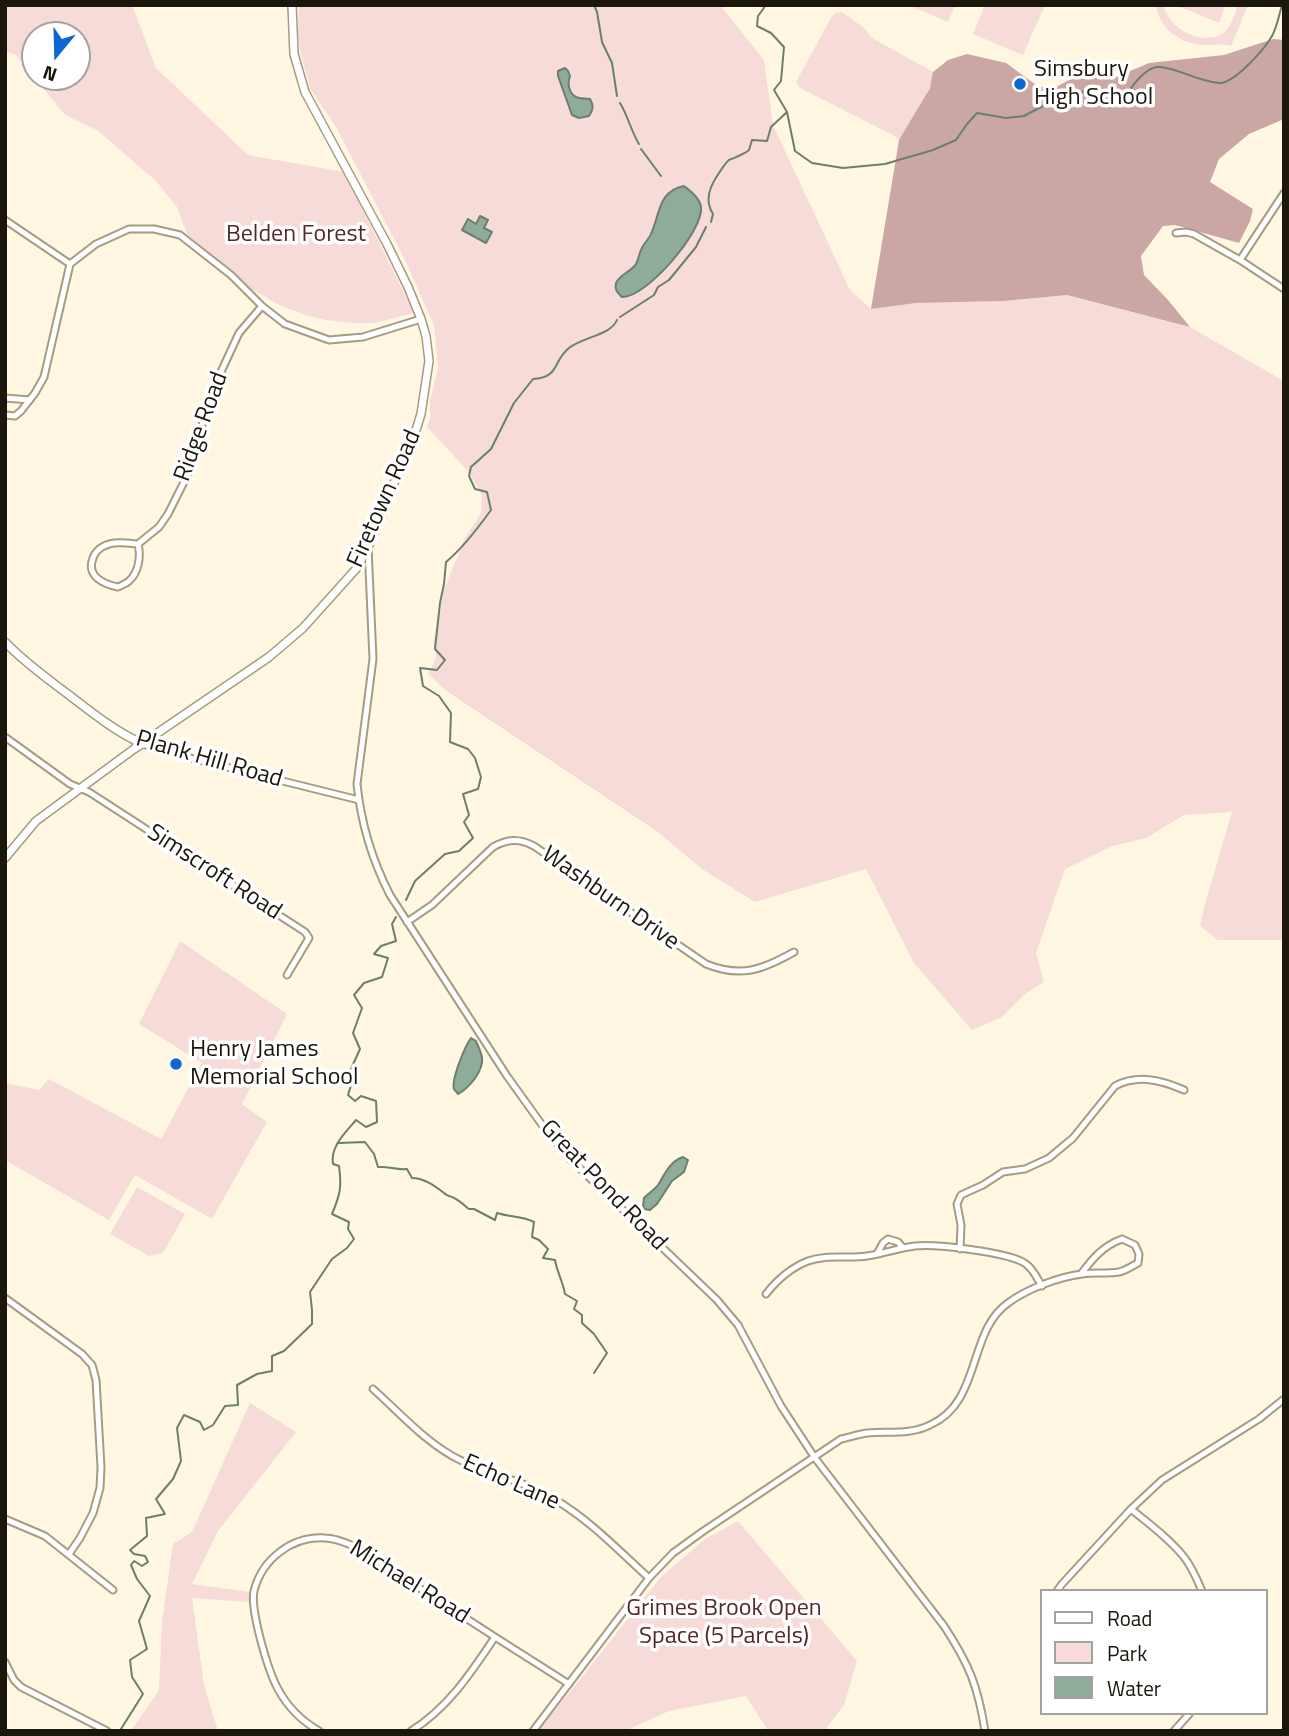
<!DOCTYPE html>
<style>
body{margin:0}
#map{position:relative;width:1289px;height:1736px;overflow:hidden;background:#fff7e1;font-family:"Titillium Web",sans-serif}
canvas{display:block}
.frame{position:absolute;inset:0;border:7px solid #1b170d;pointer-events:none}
.legend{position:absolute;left:1040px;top:1589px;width:228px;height:126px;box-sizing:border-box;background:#fff;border:2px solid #a4a29e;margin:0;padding:9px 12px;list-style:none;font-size:21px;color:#1b170d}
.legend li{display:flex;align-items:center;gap:14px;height:35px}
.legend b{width:35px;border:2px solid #a4a29e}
.north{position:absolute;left:21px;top:21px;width:70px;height:70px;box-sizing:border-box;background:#fff;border:2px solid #a4a29e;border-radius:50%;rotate:199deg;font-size:19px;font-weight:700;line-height:28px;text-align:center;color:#1b170d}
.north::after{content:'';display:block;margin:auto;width:24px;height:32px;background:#0d67d1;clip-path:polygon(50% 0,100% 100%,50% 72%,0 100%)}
</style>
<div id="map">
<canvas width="1289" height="1736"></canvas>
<div class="frame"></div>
<ul class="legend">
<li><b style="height:9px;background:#fff"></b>Road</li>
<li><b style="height:19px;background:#f7dbd9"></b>Park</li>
<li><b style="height:19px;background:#8fab99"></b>Water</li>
</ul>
<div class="north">N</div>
</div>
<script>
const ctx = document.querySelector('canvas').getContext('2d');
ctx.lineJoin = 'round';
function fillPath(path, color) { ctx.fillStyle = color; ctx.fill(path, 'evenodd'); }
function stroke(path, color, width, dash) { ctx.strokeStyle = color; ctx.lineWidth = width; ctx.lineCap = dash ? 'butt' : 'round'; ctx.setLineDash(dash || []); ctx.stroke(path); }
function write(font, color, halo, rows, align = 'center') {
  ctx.font = font + ' "Titillium Web",sans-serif'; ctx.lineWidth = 7; ctx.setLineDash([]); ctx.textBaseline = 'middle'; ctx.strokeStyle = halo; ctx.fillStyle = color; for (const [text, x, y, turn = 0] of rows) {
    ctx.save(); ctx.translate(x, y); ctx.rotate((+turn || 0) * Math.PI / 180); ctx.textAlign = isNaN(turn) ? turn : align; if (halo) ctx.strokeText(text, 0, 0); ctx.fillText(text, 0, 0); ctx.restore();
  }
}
fillPath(new Path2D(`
 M 5,5 L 132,5 L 156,68 L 248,155 L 344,172 L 414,313 L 374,323 L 353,323 L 326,320 L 305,315 L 277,304 L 248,287 L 231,270 L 187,234 L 177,207 L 155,180 L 97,130 L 65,115 L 16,55 L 5,51 ZM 77,35 L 77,77 L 35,77 L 35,35 Z
 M 299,5 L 720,5 L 764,60 L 773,125 L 850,290 L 871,309 L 916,303 L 1004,301 L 1067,295 L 1190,327 L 1284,381 L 1284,940 L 1218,940 L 1200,926 L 1206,900 L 1232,812 L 1184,815 L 1146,838 L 1112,846 L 1065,869 L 1036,953 L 1044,982 L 1025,994 L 1002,1017 L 972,1030 L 914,963 L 866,869 L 755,902 L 702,869 L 658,832 L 445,690 L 428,673 L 434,663 L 436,655 L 433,643 L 444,590 L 465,538 L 481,513 L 482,496 L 469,472 L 427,427 L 430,418 L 430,401 L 438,368 L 434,325 L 404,258 L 336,127 L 311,90 L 300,51 L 298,33 Z
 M 909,5 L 955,5 L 948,22 Z
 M 985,5 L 1045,5 L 1023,55 L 973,34 Z
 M 1156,5 L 1164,5 C 1168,28 1200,46 1222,34 C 1231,28 1234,15 1238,5 L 1248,5 L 1231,46 C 1221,42 1214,46 1204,45 C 1181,44 1159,29 1156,5 Z
 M 1176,5 L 1226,5 L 1219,23 Z
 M 842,12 L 864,28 L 872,38 L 933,72 L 934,78 L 904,140 L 899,140 L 895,136 L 800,88 L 796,82 L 832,16 L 836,13 Z
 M 180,941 L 287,1014 L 242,1104 L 267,1122 L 212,1219 L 135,1175 L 109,1220 L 5,1160 L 5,1083 L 39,1090 L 49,1079 L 161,1139 L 202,1063 L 139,1024 Z
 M 137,1187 L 185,1214 L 163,1253 L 149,1256 L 110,1234 Z
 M 250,1403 L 296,1432 L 218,1531 L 192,1584 L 250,1592 L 249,1602 L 192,1598 L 204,1685 L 218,1731 L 131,1731 L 159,1690 L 162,1622 L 173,1544 L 192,1532 Z
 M 738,1521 L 857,1661 L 844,1705 L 824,1731 L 768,1731 L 746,1696 L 669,1711 L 625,1731 L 537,1731 L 574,1687 L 661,1577 L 705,1539 Z`), '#f7dbd9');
fillPath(new Path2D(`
 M 1273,39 L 1284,40 L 1284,119 L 1249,134 L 1219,159 L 1210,182 L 1253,209 L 1250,221 L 1239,243 L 1175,225 L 1163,226 L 1141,256 L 1144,275 L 1168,300 L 1190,327 L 1067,295 L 1004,301 L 916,303 L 871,309 L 899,140 L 930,88 L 933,72 L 948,60 L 967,54 L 1006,63 L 1039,87 L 1056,87 L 1071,79 L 1087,77 L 1114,78 L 1149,63 L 1224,55 Z`), '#caa7a5');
const water = new Path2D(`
 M 565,68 L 568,71 L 570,76 C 567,84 569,96 579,98 C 583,99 586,98 590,99 C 594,106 593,110 589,116 L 579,118 L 572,115 L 558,76 L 558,71 Z
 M 684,186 C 691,191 700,198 701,207 C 704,231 646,298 622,297 C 618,293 614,290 616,283 C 620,274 631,272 636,264 C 639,259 639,253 642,248 C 644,243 649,239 651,234 C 660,214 658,191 684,186 Z
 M 480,216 L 488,220 L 484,228 L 492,232 L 486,243 L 462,230 L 468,219 L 476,224 Z
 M 471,1038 L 476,1041 C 478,1046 481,1052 482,1057 C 484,1071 469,1088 458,1094 C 457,1092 455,1091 454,1089 C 451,1080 465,1046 471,1038 Z
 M 683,1157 L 688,1160 L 684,1172 L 672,1181 L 657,1204 L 650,1210 L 644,1209 L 643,1206 L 644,1198 C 649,1193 654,1190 658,1185 C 665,1174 669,1162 683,1157 Z`);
fillPath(water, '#8fab99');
stroke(water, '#6c7f6f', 2);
stroke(new Path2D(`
 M 594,5 L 597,12 L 602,42 L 612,63 L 617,96
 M 766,5 L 758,16 L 757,26 L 771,33 L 784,47 L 781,81 L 774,90 L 787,112 L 795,151 L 812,163 L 843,168 L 885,164 L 933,150 L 956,140 L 967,124 L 977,113 L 1006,118 L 1024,116 L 1041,107 L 1074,94 L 1086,91 L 1110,107 L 1120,105 C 1127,93 1142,69 1157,67 C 1171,66 1191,77 1204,80 C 1209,81 1216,83 1221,83 C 1236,81 1264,50 1272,36 C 1277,27 1279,15 1282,5
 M 620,103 C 628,116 631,131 639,144
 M 641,149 L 661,176
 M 711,222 L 713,214 C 704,200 710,186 719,173 C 722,169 725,163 729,160 C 736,157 743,155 749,150 L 752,140 L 767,141 L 771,127 L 787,112
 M 620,317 L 654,295 L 658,287 L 669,280 L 696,247 L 706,227
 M 406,900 L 415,881 L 445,854 L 459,851 L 473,838 L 464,822 L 469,815 L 463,794 L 478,789 L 481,777 L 475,758 L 468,749 L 450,742 L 451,713 L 439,696 L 423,686 L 420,668 L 437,670 L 445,660 L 435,649 L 440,603 L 444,584 L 446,562 C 463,548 478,528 491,510 L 487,492 L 475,489 L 469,476 L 471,467 L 491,449 L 514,403 L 533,379 C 560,378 553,360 569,348 C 583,337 611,335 617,320
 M 339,1143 L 365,1142 L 374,1154 L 378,1167 C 389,1166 395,1170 407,1169 L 412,1178 C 424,1178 435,1186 444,1193 C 447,1196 450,1196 454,1198 C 460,1201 464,1205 469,1209 L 474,1209 L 495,1220 L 497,1213 C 509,1217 523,1216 534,1222 L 532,1237 L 539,1240 L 548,1249 L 543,1258 L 555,1260 C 557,1272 563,1282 565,1294 L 577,1301 L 574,1309 L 582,1315 L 582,1323 L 594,1334 L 607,1353 L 594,1373
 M 121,1729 L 143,1694 L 132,1677 L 130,1660 L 147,1649 L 139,1621 L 150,1596 L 137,1579 L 131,1565 L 134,1561 L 142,1566 L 148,1562 L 145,1556 L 134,1554 L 130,1550 L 147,1536 L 146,1518 L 165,1514 L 156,1499 L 173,1479 L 181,1461 L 177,1428 L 184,1415 L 200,1422 L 204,1430 L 213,1425 L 225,1406 L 238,1405 L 237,1385 L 257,1374 L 272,1371 L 272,1356 L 284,1351 L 312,1324 L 312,1310 L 310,1292 L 332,1259 L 347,1248 L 354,1239 L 348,1229 L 349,1222 L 332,1214 C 340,1195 342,1187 339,1166 L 333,1164 C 330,1146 346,1132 356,1120 L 366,1127 L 377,1122 L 376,1101 L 361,1096 L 355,1101 L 348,1095 L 353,1079 L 351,1069 L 360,1049 L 353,1033 L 362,1008 L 354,995 L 364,983 L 382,977 L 388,958 L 374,954 L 381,946 L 396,941 L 392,924 L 396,917`), '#6c7f6f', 2);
const minor = new Path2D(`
 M 5,220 L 70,264
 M 1176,233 L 1186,232 L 1194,234 L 1240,260 L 1284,289
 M 1240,260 L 1284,193
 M 5,398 L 30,400
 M 5,415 L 15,416 L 21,411 L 35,393 L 44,377 L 70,264 L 96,244 L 129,229 L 154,229 L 180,235 L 231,275 L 262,306 L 285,324 L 329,340 L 363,337 L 421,319
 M 138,544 C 141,556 139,572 129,581 C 126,584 122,585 118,587 C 103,584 86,576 93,558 C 95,552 98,549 104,546 C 114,541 127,543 138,544 L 159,527 L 168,514 L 192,466 L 204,417 L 220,374 L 239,333 L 262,306
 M 368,547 L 373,659 L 357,784 C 361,823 372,860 390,895 L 507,1076 L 545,1129 L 572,1161 L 717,1300 L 738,1325 L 781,1406 L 815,1458 L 944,1626 C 969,1664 978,1686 985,1731
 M 5,737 L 70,784 L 89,792 L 305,932 L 309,938 L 287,975
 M 143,744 L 182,756 L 359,800
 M 407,922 L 432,905 L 493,847 C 507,839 519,838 534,846 L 706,964 C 741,978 762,970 794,952
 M 960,1249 L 961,1225 L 957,1204 L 961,1195 L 983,1185 L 1003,1172 L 1025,1169 L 1049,1158 L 1073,1138 L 1115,1086 C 1138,1074 1161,1080 1184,1090
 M 877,1254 L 883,1243 L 888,1239 L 898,1242 L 903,1248
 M 766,1294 C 777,1280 790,1268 808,1261 C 827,1254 847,1259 867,1256 C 883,1254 898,1248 915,1246 C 935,1244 1010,1252 1026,1264 C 1033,1269 1037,1278 1042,1286
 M 5,1298 L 82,1354 L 92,1365 L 96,1380 L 101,1467 L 100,1488 L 93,1513 L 80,1538 L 69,1554
 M 373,1389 C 400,1413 427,1444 460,1460 C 491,1475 525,1481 554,1499 C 590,1520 618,1550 649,1578
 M 1131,1509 C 1149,1524 1169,1538 1184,1557 C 1192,1567 1197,1579 1202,1591
 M 5,1519 L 45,1536 L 113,1590
 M 1057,1591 L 1062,1584 L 1131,1509 L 1162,1480 L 1259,1419 L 1284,1399
 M 495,1637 L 569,1684
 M 5,1662 L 14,1680 L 21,1687 L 107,1731
 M 319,1731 C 302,1721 287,1706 278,1689 C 268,1671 250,1610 254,1591 C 262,1559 292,1536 325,1538 C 336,1538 346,1543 356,1547 L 495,1637 C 471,1673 448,1708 411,1731
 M 533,1731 L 649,1578 L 673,1553 L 702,1532 L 841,1439 C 850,1437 859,1434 867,1433 C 889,1431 910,1435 930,1425 C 982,1402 967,1332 1008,1303 C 1027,1289 1058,1277 1082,1274 C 1094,1272 1107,1274 1119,1272 C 1125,1271 1132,1266 1138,1263 L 1139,1254 L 1135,1245 L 1122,1239 C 1103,1246 1093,1258 1081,1274
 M 1174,1731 L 1190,1713`);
const tertiary = new Path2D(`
 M 5,642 C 23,661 44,676 65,692 C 90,711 114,731 143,744
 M 5,858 L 36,821 L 134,749 L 269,657 L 303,628 L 356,569 L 368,547 L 417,427 L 421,414 L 429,361 L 426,336 L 421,319 L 408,287 L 387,244 L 305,92 L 294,54 L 292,5`);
stroke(minor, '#a59c83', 9);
stroke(tertiary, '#a59c83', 10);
stroke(minor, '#fff', 5);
stroke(tertiary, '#fff', 7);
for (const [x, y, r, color] of [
 [1020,84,7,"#0d67d1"],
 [176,1064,7,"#0d67d1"]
]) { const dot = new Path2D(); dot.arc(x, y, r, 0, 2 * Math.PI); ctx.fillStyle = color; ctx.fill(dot); stroke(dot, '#fff', 2.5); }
write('24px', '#1b170d', '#fff', [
 ["Simsbury",1034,70],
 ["High School",1034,98],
 ["Henry James",190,1050],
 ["Memorial School",190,1078]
], 'left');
write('24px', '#572726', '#fff', [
 ["Belden Forest",296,235],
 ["Grimes Brook Open",724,1609],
 ["Space (5 Parcels)",724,1637]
]);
write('24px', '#1b170d', '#fff', [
 ["Ridge Road",202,427,-70],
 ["Firetown Road",385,499,-66],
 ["Plank Hill Road",209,760,16],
 ["Simscroft Road",214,873,33],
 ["Washburn Drive",610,899,35],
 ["Great Pond Road",603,1186,46],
 ["Echo Lane",511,1483,24],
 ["Michael Road",409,1583,32]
]);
</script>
